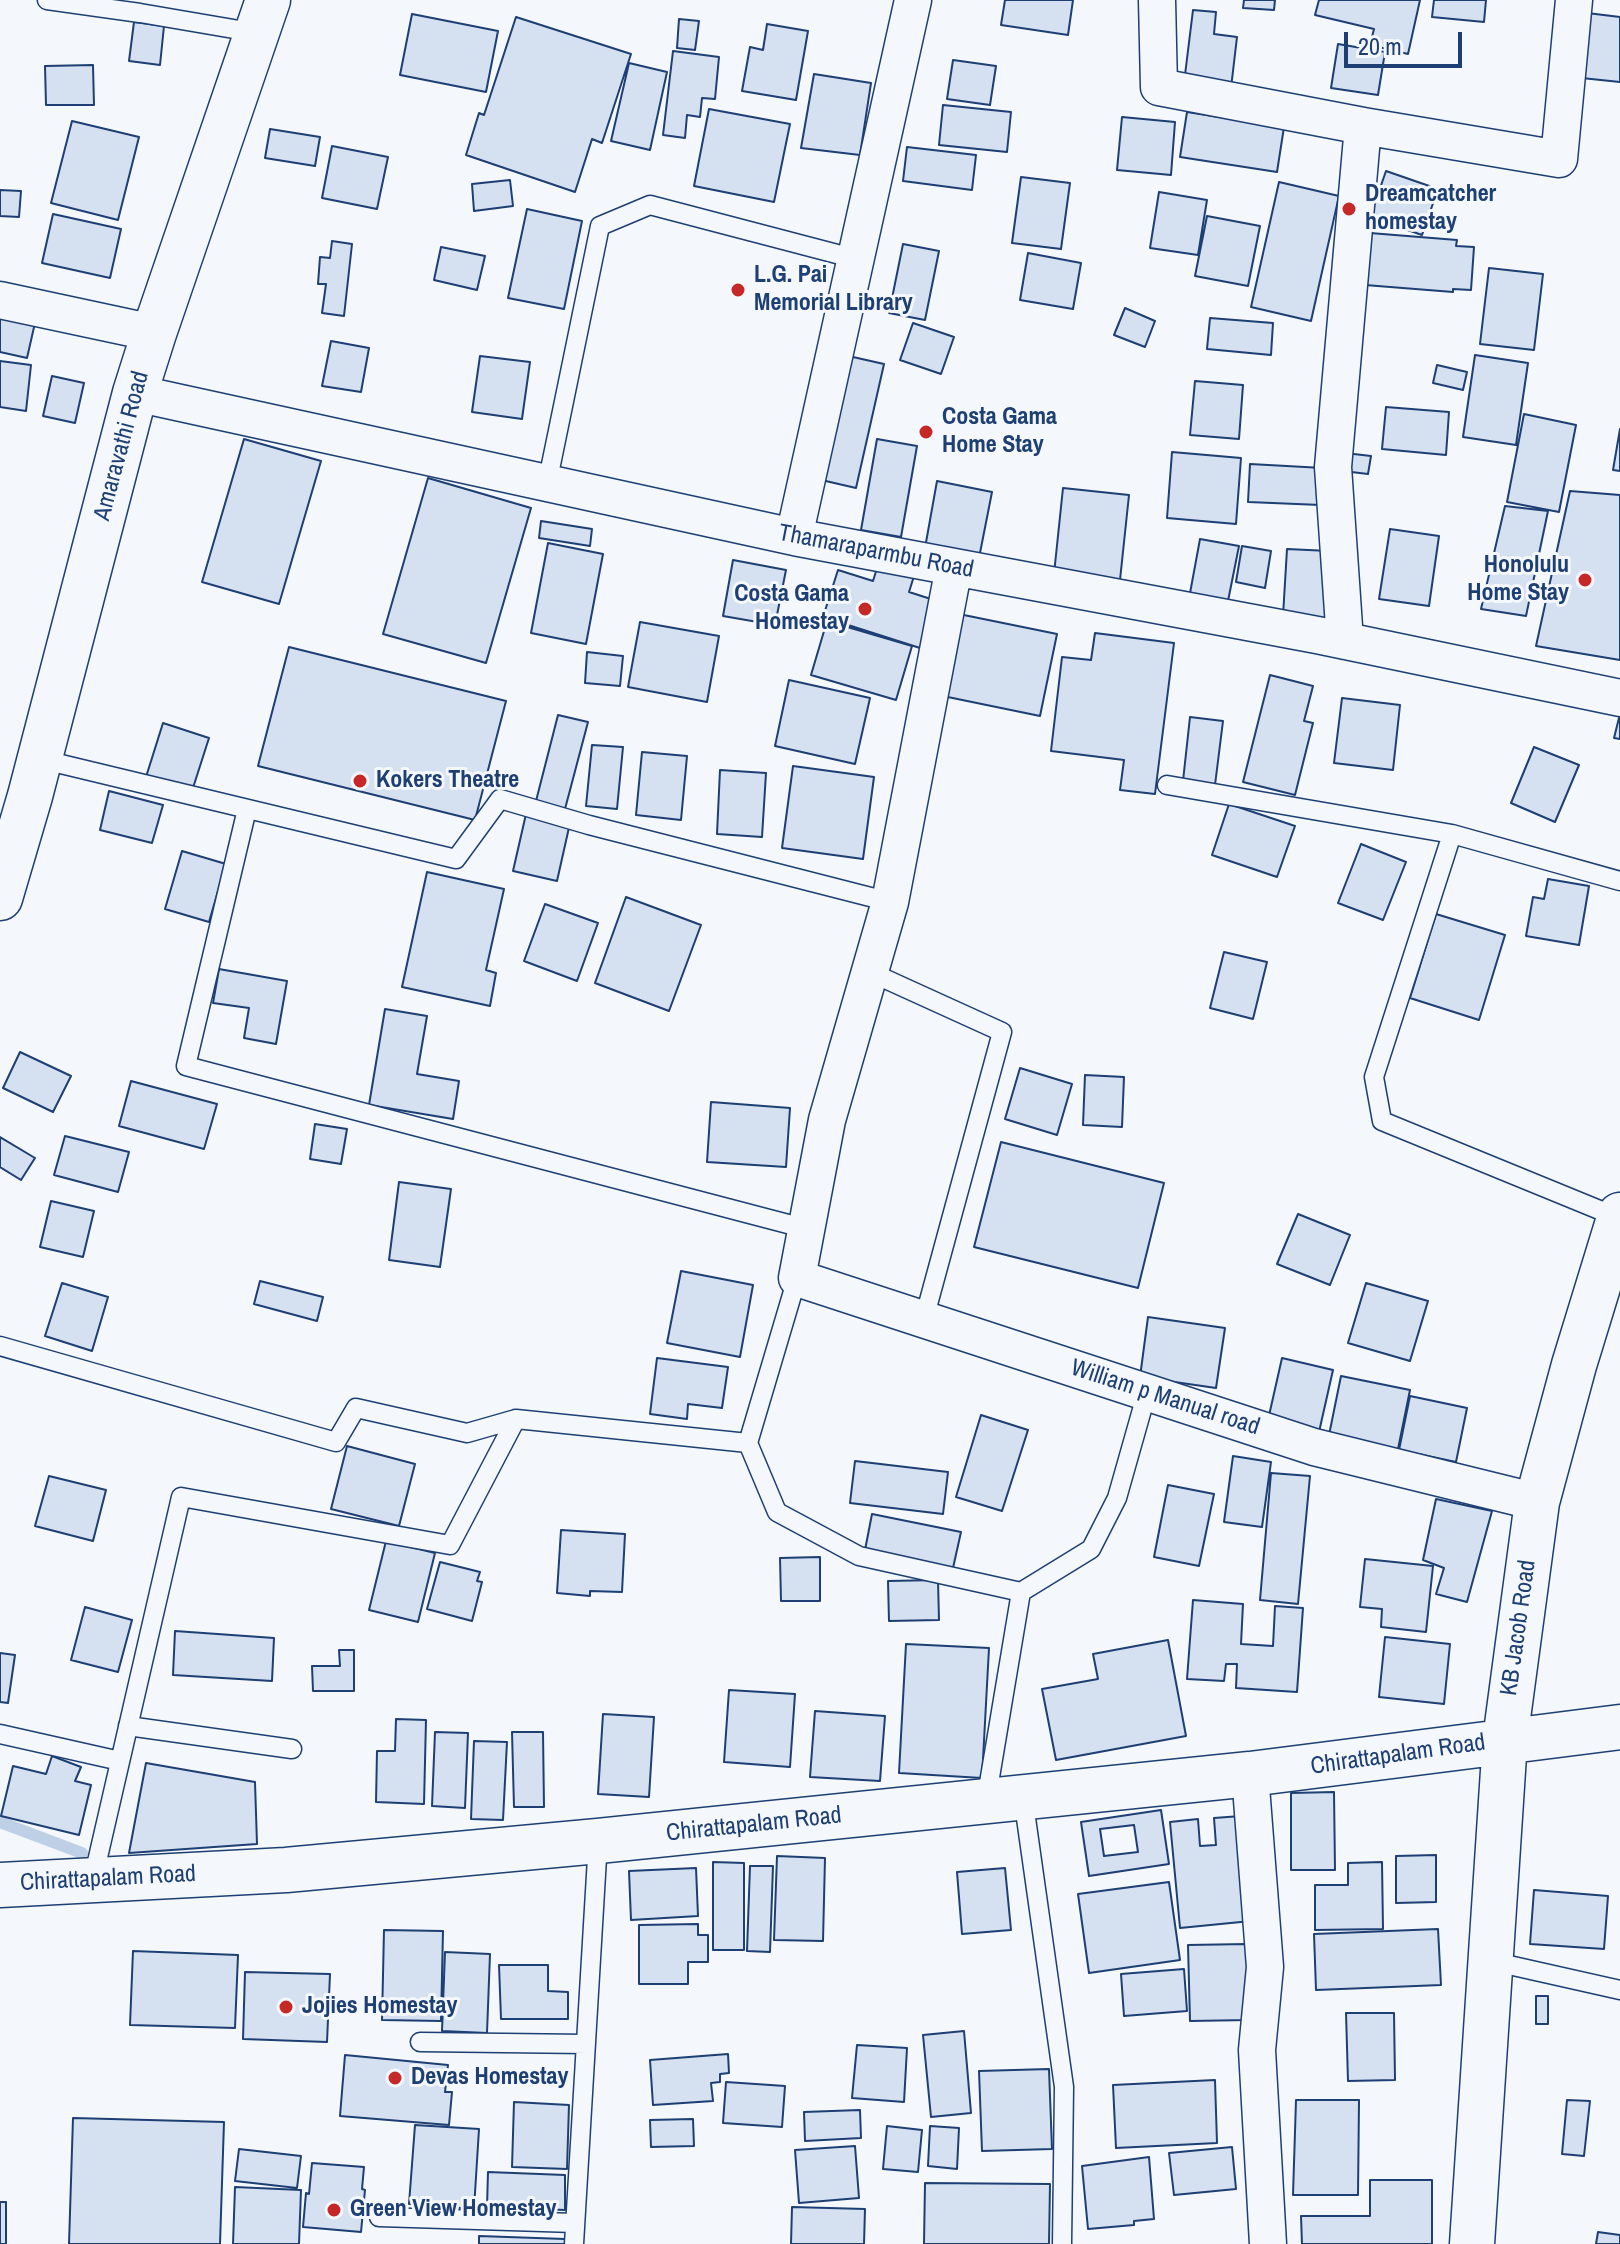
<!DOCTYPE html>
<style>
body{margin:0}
#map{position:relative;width:1620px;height:2244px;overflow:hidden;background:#f4f7fb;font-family:"Archivo Narrow",sans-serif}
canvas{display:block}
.scale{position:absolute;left:1344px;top:32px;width:118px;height:36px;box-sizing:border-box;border:4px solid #1d3f73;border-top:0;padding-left:10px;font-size:24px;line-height:28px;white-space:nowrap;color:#1d3f73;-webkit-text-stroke:6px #f4f7fb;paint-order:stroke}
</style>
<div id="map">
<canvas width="1620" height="2244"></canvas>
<div class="scale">20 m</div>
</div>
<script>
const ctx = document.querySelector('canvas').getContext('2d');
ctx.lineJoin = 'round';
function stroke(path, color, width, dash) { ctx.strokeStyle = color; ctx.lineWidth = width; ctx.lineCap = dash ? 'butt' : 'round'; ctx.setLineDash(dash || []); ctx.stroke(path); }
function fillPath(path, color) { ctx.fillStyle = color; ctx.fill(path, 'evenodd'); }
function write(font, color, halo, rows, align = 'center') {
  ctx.font = font + ' "Archivo Narrow",sans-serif'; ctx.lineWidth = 6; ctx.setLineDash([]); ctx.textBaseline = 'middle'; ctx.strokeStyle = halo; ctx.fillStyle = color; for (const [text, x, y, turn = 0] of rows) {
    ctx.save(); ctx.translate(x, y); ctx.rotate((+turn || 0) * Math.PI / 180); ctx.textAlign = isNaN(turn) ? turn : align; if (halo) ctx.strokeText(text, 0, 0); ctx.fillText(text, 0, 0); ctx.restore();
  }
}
stroke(new Path2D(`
 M 0,1822 L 82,1853`), '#bed0e5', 12);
const building = new Path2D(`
 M 1005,0 L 1073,0 L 1068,35 L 1001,25 Z
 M 1244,0 L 1275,0 L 1274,10 L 1243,8 Z
 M 1319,0 L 1420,0 L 1408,54 L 1370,45 L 1374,29 L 1315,15 Z
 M 1434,0 L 1486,0 L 1484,22 L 1432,17 Z
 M 1193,10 L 1216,12 L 1214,34 L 1237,37 L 1231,88 L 1184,83 Z
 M 1579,12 L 1620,17 L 1620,82 L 1572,77 Z
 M 412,14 L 498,31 L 486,92 L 400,75 Z
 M 516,17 L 631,54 L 602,143 L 592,139 L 575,192 L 466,155 L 479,113 L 484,115 Z
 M 679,19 L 699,21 L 695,50 L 677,48 Z
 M 134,22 L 164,26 L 160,65 L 129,61 Z
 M 767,24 L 808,31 L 796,100 L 742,91 L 750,47 L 763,50 Z
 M 1338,44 L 1385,52 L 1378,95 L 1331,88 Z
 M 673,51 L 719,57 L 715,99 L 702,98 L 700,117 L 687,115 L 685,138 L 663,135 Z
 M 953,60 L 996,66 L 990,105 L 947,99 Z
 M 629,63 L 667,72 L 650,150 L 611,141 Z
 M 93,65 L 94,105 L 46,105 L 45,66 Z
 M 814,74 L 871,83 L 860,155 L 801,148 Z
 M 943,105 L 1011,112 L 1007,152 L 939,145 Z
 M 709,109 L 790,124 L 774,202 L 694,186 Z
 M 1187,112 L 1284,127 L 1277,172 L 1180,157 Z
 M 1122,117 L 1175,122 L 1171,175 L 1117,170 Z
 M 72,121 L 139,137 L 118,220 L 51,203 Z
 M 270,129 L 320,137 L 315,166 L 265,158 Z
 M 332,146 L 388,157 L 377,209 L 322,198 Z
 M 907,147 L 976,155 L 972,190 L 903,181 Z
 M 1386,171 L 1438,189 L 1422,235 L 1370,217 Z
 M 1021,177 L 1070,183 L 1061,249 L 1012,243 Z
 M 510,180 L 513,206 L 474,211 L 472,184 Z
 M 1279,182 L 1339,196 L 1311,321 L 1251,307 Z
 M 0,190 L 21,191 L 19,217 L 0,216 Z
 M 1159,192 L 1207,200 L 1198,255 L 1150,248 Z
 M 527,209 L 582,221 L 564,309 L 508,298 Z
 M 53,214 L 121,229 L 110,278 L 42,263 Z
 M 1207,216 L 1260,226 L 1248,286 L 1195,276 Z
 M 1370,233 L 1457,240 L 1456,246 L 1474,247 L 1471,290 L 1453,289 L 1453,292 L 1365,285 Z
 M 332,241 L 352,244 L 344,316 L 322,313 L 326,284 L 318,284 L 320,257 L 330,258 Z
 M 903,244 L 939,251 L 925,320 L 889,313 Z
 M 441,247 L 485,256 L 477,290 L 434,280 Z
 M 1028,253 L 1081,263 L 1073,309 L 1020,300 Z
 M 1489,268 L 1543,274 L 1534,350 L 1480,344 Z
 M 0,306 L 37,314 L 27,358 L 0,352 Z
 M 1125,308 L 1155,321 L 1145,347 L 1114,335 Z
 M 1210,318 L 1273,323 L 1271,355 L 1207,349 Z
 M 913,323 L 954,337 L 941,374 L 900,360 Z
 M 331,341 L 369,348 L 361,392 L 322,386 Z
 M 844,355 L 884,364 L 856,488 L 817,479 Z
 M 1475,355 L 1528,363 L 1516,445 L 1463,437 Z
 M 480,356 L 530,362 L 522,419 L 472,412 Z
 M 0,361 L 31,365 L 26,411 L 0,407 Z
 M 1437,365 L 1467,372 L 1463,390 L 1433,383 Z
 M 52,376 L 84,383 L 75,423 L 43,416 Z
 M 1195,381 L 1243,385 L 1239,439 L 1190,435 Z
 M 1386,407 L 1449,412 L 1446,455 L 1382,449 Z
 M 1524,414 L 1576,425 L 1559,512 L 1507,502 Z
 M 1620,429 L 1620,471 L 1613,470 Z
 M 244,439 L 321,461 L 279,604 L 202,582 Z
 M 877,439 L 917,446 L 901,537 L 861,530 Z
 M 1172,452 L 1241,458 L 1236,524 L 1167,518 Z
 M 1345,453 L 1371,456 L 1368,474 L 1343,471 Z
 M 1250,464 L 1323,468 L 1321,505 L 1248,502 Z
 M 428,478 L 531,508 L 486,663 L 383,634 Z
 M 937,481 L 992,492 L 979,558 L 925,548 Z
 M 1063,488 L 1129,495 L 1120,580 L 1054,574 Z
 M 1570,491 L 1620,495 L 1620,660 L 1536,646 Z
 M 1505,506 L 1548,511 L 1526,616 L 1481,609 Z
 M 541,521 L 592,529 L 590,546 L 539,538 Z
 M 1390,529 L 1439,536 L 1429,606 L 1379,599 Z
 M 1200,539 L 1239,546 L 1226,611 L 1188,604 Z
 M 548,543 L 603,554 L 586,644 L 531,633 Z
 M 1242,546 L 1271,551 L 1265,588 L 1236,582 Z
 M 1287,549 L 1329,551 L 1326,619 L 1283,616 Z
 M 733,560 L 786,570 L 775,625 L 723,616 Z
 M 878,565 L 914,576 L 909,592 L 934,600 L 920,648 L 823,617 L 838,570 L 873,581 Z
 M 954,613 L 1057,634 L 1040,716 L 938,695 Z
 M 827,621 L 912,646 L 896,700 L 811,675 Z
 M 640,622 L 719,636 L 707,702 L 628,687 Z
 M 1095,633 L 1174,643 L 1155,794 L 1120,790 L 1124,760 L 1051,751 L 1062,657 L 1091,660 Z
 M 289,647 L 506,701 L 475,820 L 258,766 Z
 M 587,652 L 623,656 L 620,686 L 585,683 Z
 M 1270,675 L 1313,686 L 1304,721 L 1313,723 L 1295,795 L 1243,782 Z
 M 789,680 L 870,698 L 855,764 L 775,746 Z
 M 1342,698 L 1400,705 L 1393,770 L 1334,763 Z
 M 1620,714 L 1620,739 L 1614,738 Z
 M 558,715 L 588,722 L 565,809 L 536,801 Z
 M 1190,717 L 1223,721 L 1215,785 L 1183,781 Z
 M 163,723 L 209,738 L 192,791 L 146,777 Z
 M 592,745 L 623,747 L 617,809 L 586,806 Z
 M 1534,747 L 1579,765 L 1555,822 L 1511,803 Z
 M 642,752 L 687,756 L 681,820 L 636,815 Z
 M 793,766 L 874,777 L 863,859 L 782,848 Z
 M 720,770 L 766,773 L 762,837 L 717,834 Z
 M 109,791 L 163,805 L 152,843 L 100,830 Z
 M 1229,804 L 1295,826 L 1277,877 L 1212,855 Z
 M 526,814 L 570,823 L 557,881 L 513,871 Z
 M 1361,844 L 1406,862 L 1383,920 L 1338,903 Z
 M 182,851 L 226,864 L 209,922 L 165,909 Z
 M 427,872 L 504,889 L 486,970 L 496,973 L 490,1006 L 402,987 Z
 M 1548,879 L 1589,886 L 1579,945 L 1526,936 L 1533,897 L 1544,899 Z
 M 626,897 L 701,925 L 669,1011 L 595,983 Z
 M 545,904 L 598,923 L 577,981 L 524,961 Z
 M 1436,914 L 1505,935 L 1479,1020 L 1410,998 Z
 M 1224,952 L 1267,962 L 1253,1019 L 1210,1008 Z
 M 219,969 L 287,981 L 276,1044 L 244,1038 L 249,1008 L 213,1003 Z
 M 385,1009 L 427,1016 L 417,1074 L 459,1081 L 453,1119 L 369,1105 Z
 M 20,1052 L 71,1076 L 53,1112 L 3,1088 Z
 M 1020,1068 L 1072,1084 L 1057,1135 L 1005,1119 Z
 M 1085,1075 L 1124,1077 L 1122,1127 L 1083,1125 Z
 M 131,1081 L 217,1104 L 204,1149 L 119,1126 Z
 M 711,1102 L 790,1108 L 786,1167 L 707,1162 Z
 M 315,1124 L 347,1129 L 341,1164 L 310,1159 Z
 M 65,1136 L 129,1152 L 118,1192 L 54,1175 Z
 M 0,1137 L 35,1158 L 21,1180 L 0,1167 Z
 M 1001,1142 L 1164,1183 L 1138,1288 L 974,1247 Z
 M 399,1182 L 451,1189 L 440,1267 L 389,1260 Z
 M 51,1201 L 94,1211 L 83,1257 L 40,1247 Z
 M 1298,1214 L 1350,1235 L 1330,1285 L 1277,1264 Z
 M 681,1271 L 753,1285 L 740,1357 L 667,1343 Z
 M 260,1281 L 323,1297 L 317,1321 L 254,1304 Z
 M 62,1283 L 108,1297 L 92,1351 L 45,1336 Z
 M 1366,1283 L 1428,1301 L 1410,1361 L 1348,1343 Z
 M 1148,1317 L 1225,1328 L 1216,1388 L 1140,1377 Z
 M 657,1358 L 728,1367 L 722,1408 L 688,1404 L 687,1419 L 650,1414 Z
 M 1282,1358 L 1333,1370 L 1319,1432 L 1268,1420 Z
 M 1341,1376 L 1410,1390 L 1397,1454 L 1328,1440 Z
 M 1410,1396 L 1467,1408 L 1456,1462 L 1399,1450 Z
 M 981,1415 L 1028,1430 L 1002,1511 L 956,1497 Z
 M 347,1446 L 415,1464 L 399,1526 L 331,1509 Z
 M 1233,1456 L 1271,1462 L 1262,1527 L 1224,1522 Z
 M 855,1461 L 948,1472 L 943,1514 L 850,1503 Z
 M 1271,1473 L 1310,1476 L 1298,1604 L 1260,1600 Z
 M 49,1476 L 106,1490 L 93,1541 L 35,1526 Z
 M 1168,1485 L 1214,1494 L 1199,1566 L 1154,1557 Z
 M 1436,1499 L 1492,1511 L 1467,1602 L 1436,1594 L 1444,1568 L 1423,1560 Z
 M 872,1514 L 961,1532 L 953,1568 L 865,1550 Z
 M 561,1530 L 625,1534 L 622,1592 L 590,1591 L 590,1596 L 557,1593 Z
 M 386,1541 L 435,1553 L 418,1622 L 369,1610 Z
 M 820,1557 L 820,1601 L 781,1601 L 780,1558 Z
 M 1365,1559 L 1433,1566 L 1426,1632 L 1381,1627 L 1382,1609 L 1360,1607 Z
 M 440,1562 L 480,1572 L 477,1581 L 482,1582 L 472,1621 L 427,1609 Z
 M 938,1580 L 939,1620 L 889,1621 L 888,1581 Z
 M 1193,1600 L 1243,1604 L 1241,1644 L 1273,1646 L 1275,1606 L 1303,1608 L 1297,1692 L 1236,1688 L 1237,1664 L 1226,1664 L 1224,1681 L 1187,1679 Z
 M 85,1607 L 132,1620 L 118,1672 L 71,1660 Z
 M 175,1631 L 274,1638 L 272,1681 L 173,1675 Z
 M 1385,1637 L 1450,1644 L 1444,1704 L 1379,1697 Z
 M 1168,1640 L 1186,1736 L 1056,1760 L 1042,1689 L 1098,1679 L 1093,1654 Z
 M 906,1644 L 989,1648 L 982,1778 L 899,1773 Z
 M 339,1650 L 354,1650 L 354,1691 L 313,1691 L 312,1666 L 340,1666 Z
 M 0,1653 L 15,1655 L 8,1703 L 0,1702 Z
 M 729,1690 L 795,1694 L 790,1767 L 724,1762 Z
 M 815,1711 L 885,1716 L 880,1781 L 810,1777 Z
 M 603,1714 L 654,1717 L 649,1797 L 598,1794 Z
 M 396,1719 L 426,1720 L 424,1804 L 376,1802 L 377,1751 L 395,1751 Z
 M 435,1732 L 468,1733 L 465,1808 L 432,1806 Z
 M 512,1732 L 543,1732 L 544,1807 L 514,1807 Z
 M 474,1741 L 507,1742 L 503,1820 L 471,1819 Z
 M 52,1756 L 81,1767 L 75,1781 L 91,1785 L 79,1835 L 1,1816 L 13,1766 L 46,1774 Z
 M 146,1763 L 255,1782 L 257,1844 L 129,1853 Z
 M 1334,1792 L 1335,1870 L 1291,1870 L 1291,1793 Z
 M 1161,1810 L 1169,1864 L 1089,1876 L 1081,1822 ZM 1134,1825 L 1138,1852 L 1104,1856 L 1100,1829 Z
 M 1241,1816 L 1251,1921 L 1180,1928 L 1170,1822 L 1198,1819 L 1200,1846 L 1216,1845 L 1214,1818 Z
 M 1436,1855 L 1436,1902 L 1396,1903 L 1396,1856 Z
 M 777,1856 L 825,1858 L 823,1941 L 774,1940 Z
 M 713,1862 L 744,1863 L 744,1950 L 713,1950 Z
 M 1382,1862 L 1383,1929 L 1315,1930 L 1315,1885 L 1348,1885 L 1348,1863 Z
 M 750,1866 L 773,1866 L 770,1952 L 747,1951 Z
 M 696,1868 L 698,1916 L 631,1920 L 629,1871 Z
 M 1005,1868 L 1011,1930 L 962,1934 L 957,1872 Z
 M 1169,1882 L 1180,1960 L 1089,1973 L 1078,1894 Z
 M 1534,1890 L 1608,1896 L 1604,1949 L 1530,1944 Z
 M 698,1924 L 698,1935 L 708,1935 L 708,1962 L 688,1962 L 688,1984 L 639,1984 L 639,1925 Z
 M 1438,1929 L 1441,1985 L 1316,1990 L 1314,1934 Z
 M 384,1930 L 443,1931 L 441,2021 L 382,2020 Z
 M 1247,1944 L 1249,2020 L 1190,2021 L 1188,1945 Z
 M 133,1951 L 238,1955 L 235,2028 L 130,2025 Z
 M 445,1952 L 490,1954 L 487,2033 L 442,2031 Z
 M 499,1965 L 548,1965 L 548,1991 L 568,1992 L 568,2019 L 501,2019 Z
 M 1184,1969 L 1187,2011 L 1124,2016 L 1121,1974 Z
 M 245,1972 L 330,1974 L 327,2042 L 243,2039 Z
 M 1536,1996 L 1548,1996 L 1548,2024 L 1536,2024 Z
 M 1346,2013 L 1394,2013 L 1395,2080 L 1348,2081 Z
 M 964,2031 L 971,2113 L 931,2117 L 923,2035 Z
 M 857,2045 L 907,2048 L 904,2102 L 852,2098 Z
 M 728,2054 L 729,2073 L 720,2074 L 720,2082 L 711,2083 L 713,2101 L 653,2105 L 650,2060 Z
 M 345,2055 L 448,2065 L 445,2092 L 452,2092 L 449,2125 L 340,2116 Z
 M 1049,2069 L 1052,2149 L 982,2151 L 979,2071 Z
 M 1215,2080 L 1217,2143 L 1116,2148 L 1113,2085 Z
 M 726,2082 L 785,2086 L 782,2127 L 723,2123 Z
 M 1296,2100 L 1359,2100 L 1358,2195 L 1293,2195 Z
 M 1567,2100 L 1590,2101 L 1584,2156 L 1562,2154 Z
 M 514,2102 L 569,2105 L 567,2169 L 512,2167 Z
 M 860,2110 L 861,2138 L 805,2141 L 804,2112 Z
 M 73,2118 L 224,2122 L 220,2244 L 69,2244 Z
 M 693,2119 L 694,2146 L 651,2147 L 650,2120 Z
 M 415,2125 L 479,2129 L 474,2209 L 409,2204 Z
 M 887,2126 L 922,2130 L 918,2172 L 883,2169 Z
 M 930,2126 L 959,2128 L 957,2169 L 928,2166 Z
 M 855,2146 L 859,2198 L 799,2203 L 795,2150 Z
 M 1232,2147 L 1236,2189 L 1174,2195 L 1169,2153 Z
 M 239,2149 L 301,2156 L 297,2188 L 235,2181 Z
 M 1149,2157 L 1154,2219 L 1134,2221 L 1134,2225 L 1088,2229 L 1082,2166 Z
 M 312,2163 L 364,2167 L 362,2189 L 365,2190 L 361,2232 L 303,2227 L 306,2193 L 309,2194 Z
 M 488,2172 L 565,2175 L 565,2210 L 487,2207 Z
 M 1370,2180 L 1432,2180 L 1432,2244 L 1302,2244 L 1301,2216 L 1370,2216 Z
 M 925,2183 L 1050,2184 L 1049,2244 L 924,2244 Z
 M 235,2187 L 301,2190 L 299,2244 L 233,2244 Z
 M 0,2202 L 6,2202 L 6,2244 L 0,2244 Z
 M 792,2207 L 865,2209 L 864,2244 L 791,2244 Z
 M 1598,2232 L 1620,2235 L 1620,2244 L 1596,2244 Z
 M 479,2236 L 565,2239 L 565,2244 L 479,2244 Z`);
fillPath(building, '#d5e0f0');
stroke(building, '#1d3f73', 2);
const lane = new Path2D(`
 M 47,0 L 140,13 L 257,33
 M 547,484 L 600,226 L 650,205 L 856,259
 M 40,759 L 456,859 L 500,799 L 589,825 L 890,902
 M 1167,785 L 1452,834 L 1620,881
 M 247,809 L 186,1066 L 807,1229
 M 1452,834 L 1374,1077 L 1382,1121 L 1619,1218
 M 870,972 L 1002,1032 L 924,1319
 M 0,1346 L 336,1442 L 356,1408 L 467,1433 L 516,1419
 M 748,1443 L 777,1512 L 859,1556 L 1021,1592
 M 128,1726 L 292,1749
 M 0,1734 L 120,1761
 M 1023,1797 L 1064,2087 L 1062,2244
 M 986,1801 L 1021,1592 L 1091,1549 L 1117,1498 L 1147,1392
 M 93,1879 L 181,1497 L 450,1545 L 516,1419 L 748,1443 L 797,1278
 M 1491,1961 L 1620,1990
 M 420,2042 L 586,2044
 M 379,2217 L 575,2223
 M 574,2244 L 598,1841`);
const street = new Path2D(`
 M 1157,0 L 1159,87 L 1363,126 L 1333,467 L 1345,641
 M 1363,126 L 1559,159 L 1574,0
 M 0,300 L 154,333
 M 135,393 L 794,537 L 1317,635 L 1620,698
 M 794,537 L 913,0
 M 954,567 L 890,902 L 827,1120 L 797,1278 L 1314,1447 L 1537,1502
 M 1250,1774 L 1265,1967 L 1257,2050 L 1268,2244`);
const secondary = new Path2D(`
 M 0,898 L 30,796 L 135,393 L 154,333 L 268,0
 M 0,1885 L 286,1870 L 598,1841 L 1250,1774 L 1620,1727
 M 1472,2244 L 1505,1740 L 1537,1502 L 1574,1365 L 1620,1215`);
stroke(lane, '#1d3f73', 21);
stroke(street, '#1d3f73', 39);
stroke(secondary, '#1d3f73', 47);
stroke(lane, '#f4f7fb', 18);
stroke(street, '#f4f7fb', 36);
stroke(secondary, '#f4f7fb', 44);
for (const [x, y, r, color] of [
 [1349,209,8,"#c62828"],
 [738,290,8,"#c62828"],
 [926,432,8,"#c62828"],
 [1585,580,8,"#c62828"],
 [865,609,8,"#c62828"],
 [360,781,8,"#c62828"],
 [286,2007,8,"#c62828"],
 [395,2078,8,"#c62828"],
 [334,2210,8,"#c62828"]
]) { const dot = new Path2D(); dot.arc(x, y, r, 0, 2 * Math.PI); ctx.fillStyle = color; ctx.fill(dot); stroke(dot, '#f4f7fb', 3); }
write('bold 24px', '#1d3f73', '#f4f7fb', [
 ["Dreamcatcher",1365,195],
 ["homestay",1365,223],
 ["L.G. Pai",754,276],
 ["Memorial Library",754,304],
 ["Costa Gama",942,418],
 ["Home Stay",942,446],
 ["Honolulu",1569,566,"right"],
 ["Home Stay",1569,594,"right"],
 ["Costa Gama",849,595,"right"],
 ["Homestay",849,623,"right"],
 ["Kokers Theatre",376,781],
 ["Jojies Homestay",302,2007],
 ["Devas Homestay",411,2078],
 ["Green View Homestay",350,2210]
], 'left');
write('24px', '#1d3f73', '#f4f7fb', [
 ["Amaravathi Road",122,446,-75],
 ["Thamaraparmbu Road",876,552,11],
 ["William p Manual road",1165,1398,18],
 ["KB Jacob Road",1519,1628,-82],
 ["Chirattapalam Road",1398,1755,-8],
 ["Chirattapalam Road",754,1825,-6],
 ["Chirattapalam Road",108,1879,-3]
]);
</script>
